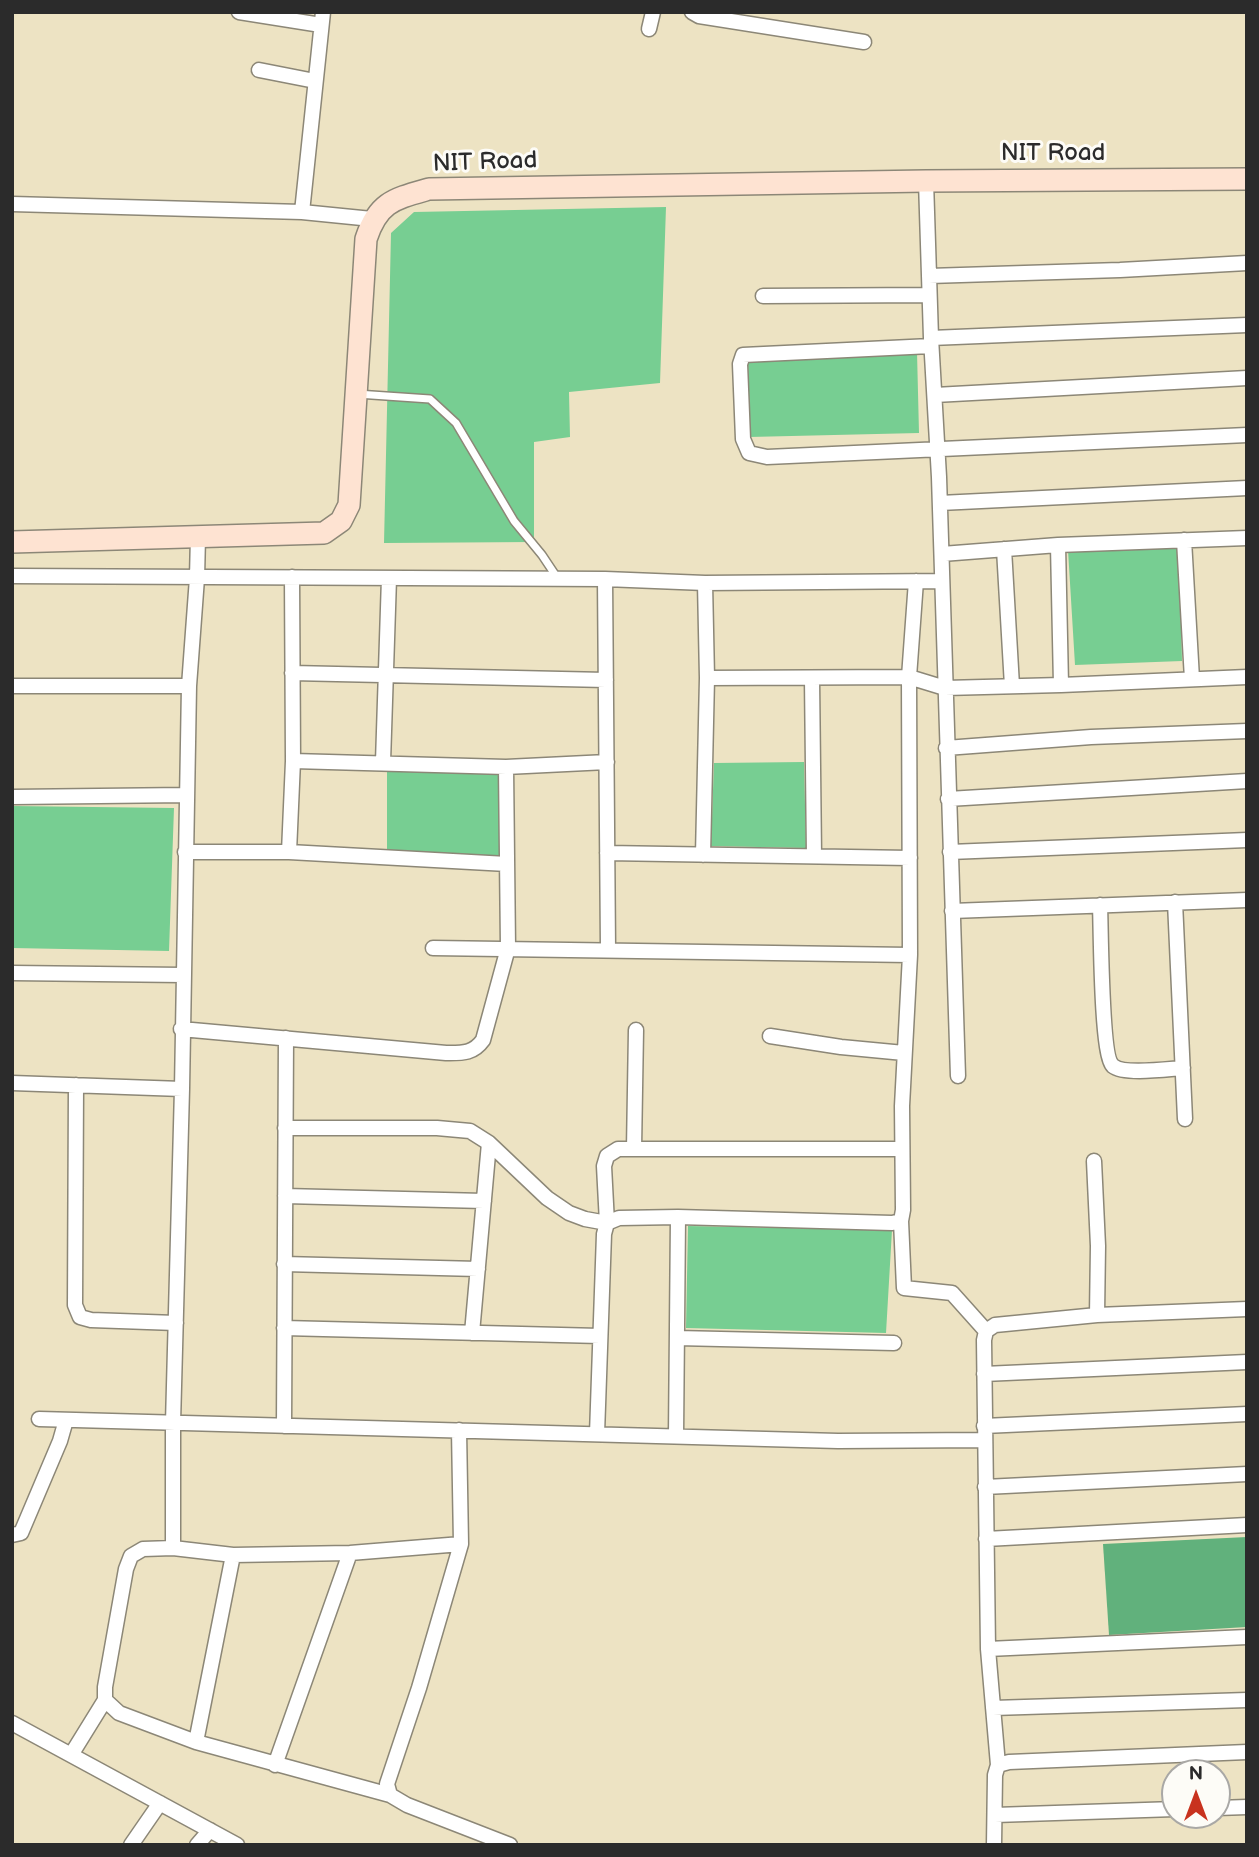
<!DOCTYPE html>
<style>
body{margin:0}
#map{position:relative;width:1259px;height:1857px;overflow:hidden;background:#ede3c3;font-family:"Balsamiq Sans",sans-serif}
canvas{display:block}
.frame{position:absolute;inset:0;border:14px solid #2b2b2b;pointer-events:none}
.north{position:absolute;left:1161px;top:1759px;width:70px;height:70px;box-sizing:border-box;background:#fdfcf7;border:2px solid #a9a8a5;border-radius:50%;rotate:0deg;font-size:19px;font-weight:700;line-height:28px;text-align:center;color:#2b2b2b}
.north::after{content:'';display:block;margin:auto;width:24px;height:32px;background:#c8321e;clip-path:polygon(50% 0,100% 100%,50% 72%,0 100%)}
</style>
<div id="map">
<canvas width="1259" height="1857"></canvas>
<div class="frame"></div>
<div class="north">N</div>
</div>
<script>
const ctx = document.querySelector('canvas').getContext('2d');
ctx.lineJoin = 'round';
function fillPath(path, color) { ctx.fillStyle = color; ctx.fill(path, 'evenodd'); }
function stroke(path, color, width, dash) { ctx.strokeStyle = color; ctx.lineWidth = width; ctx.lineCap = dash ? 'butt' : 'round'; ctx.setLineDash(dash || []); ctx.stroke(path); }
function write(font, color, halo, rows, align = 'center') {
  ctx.font = font + ' "Balsamiq Sans",sans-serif'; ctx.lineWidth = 6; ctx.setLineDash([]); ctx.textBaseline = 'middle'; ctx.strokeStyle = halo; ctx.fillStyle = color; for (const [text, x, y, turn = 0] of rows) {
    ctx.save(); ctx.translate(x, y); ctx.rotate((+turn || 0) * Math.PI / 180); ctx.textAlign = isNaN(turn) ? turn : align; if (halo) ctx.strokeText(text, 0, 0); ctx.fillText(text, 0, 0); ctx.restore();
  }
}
fillPath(new Path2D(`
 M 666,207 L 660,383 L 569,392 L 570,437 L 534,442 L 534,542 L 384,543 L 391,233 L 414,212 Z
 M 917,352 L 919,433 L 749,437 L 748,358 Z
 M 1179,544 L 1182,661 L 1075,665 L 1068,550 Z
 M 804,762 L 806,848 L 711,846 L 714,763 Z
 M 387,767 L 500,773 L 500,857 L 387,852 Z
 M 12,806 L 174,808 L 169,951 L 12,948 Z
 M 688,1226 L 892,1230 L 886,1333 L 686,1328 Z`), '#77ce92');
fillPath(new Path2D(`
 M 1247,1537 L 1247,1627 L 1109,1635 L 1103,1544 Z`), '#61b17c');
const lane = new Path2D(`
 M 357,394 L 430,399 L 456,423 L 514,521 L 542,555 L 558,579`);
const street = new Path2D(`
 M 239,12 L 321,25
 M 692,12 L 699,16 L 864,42
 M 649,29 L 653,12
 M 259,70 L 315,81
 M 926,181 L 931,338 L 939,477 L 958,1076
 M 12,204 L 302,212 L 372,219
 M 302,212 L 323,12
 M 929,276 L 1120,270 L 1247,263
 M 763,296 L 929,295
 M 931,338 L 1247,325
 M 931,346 L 743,355 L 740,364 L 743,439 L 749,453 L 767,457 L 1247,435
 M 935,395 L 1247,378
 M 940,503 L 1247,488
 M 1184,540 L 1192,679
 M 1058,545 L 1061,685 L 1247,677
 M 1004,549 L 1012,686
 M 942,554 L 1058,545 L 1247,538
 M 12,576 L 605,579 L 705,583 L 942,581
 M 605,579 L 608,949
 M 292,673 L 606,680
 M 707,678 L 909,677 L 945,688 L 1061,685
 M 812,679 L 814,856
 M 12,686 L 189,686
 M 946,748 L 1091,737 L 1247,731
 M 293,761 L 506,767 L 607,762
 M 383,762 L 389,578
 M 12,797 L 186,795
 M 948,799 L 1247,781
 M 185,852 L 289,852 L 507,864
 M 289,852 L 293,761 L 292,577
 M 950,852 L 1247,840
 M 607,853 L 910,858
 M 703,855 L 707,678 L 705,583
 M 1175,902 L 1185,1119
 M 1100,905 C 1101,928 1101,1056 1113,1066 C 1124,1075 1168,1069 1183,1068
 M 952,911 L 1247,900
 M 433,948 L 910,955 L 909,677 L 916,581
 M 12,973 L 183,975
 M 181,1029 L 446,1053 C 462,1053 473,1054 483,1040 L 508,948 L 506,767
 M 770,1036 L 841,1047 L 904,1053
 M 12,1083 L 182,1089
 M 76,1085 L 75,1305 L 80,1317 L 91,1320 L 176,1323
 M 285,1128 L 437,1128 L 470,1131 L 489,1143 L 547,1198 L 569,1213 L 585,1219 L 607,1223 L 604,1166 L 607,1156 L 618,1149 L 902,1149
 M 634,1149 L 636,1030
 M 1094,1161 L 1098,1246 L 1097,1315
 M 285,1196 L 484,1201
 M 901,1221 L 904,1288 L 952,1293 L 986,1331
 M 284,1264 L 478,1269
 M 284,1328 L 600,1336
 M 472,1333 L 489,1143
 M 677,1338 L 894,1343
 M 984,1374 L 1247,1362
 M 39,1419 L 838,1441 L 984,1440
 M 284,1426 L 286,1038
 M 984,1426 L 1247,1414
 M 459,1430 L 461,1544 L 419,1688 L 387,1784 L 390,1795 L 407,1805 L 510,1845
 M 597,1434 L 604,1234 L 607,1223 L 619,1218 L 678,1217 L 892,1223 L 901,1221 L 903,1210 L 902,1106 L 910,955
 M 676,1436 L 678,1217
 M 985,1487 L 1247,1474
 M 12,1535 L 21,1533 L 60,1441 L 66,1420
 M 986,1539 L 1247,1525
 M 173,1548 L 173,1423 L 182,1089 L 189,686 L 197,578 L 198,536
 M 988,1649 L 1247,1637
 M 993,1708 L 1247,1700
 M 12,1723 L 237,1845
 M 196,1742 L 233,1555
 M 71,1755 L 105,1700
 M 275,1765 L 350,1553
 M 998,1765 L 988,1649 L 984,1340 L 986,1331 L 995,1325 L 1097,1315 L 1247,1309
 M 390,1795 L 196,1742 L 119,1713 L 105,1700 L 105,1687 L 126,1569 L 131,1556 L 143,1549 L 173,1548 L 233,1555 L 350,1553 L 461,1544
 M 1217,1808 L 1247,1807
 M 995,1815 L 1175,1809
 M 131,1845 L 160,1803
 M 197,1845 L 210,1830
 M 994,1845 L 995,1775 L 998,1765 L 1009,1762 L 1247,1752`);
const secondary = new Path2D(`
 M 12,542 L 324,533 L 341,521 L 349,505 L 366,239 C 378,202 394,199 429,189 L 926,181 L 1247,179`);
stroke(lane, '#8c8777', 10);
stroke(street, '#8c8777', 17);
stroke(secondary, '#8c8777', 24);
stroke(lane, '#fff', 7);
stroke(street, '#fff', 14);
stroke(secondary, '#fee3d2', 21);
write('24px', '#2b2b2b', '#fdfcf7', [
 ["NIT Road",1053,154],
 ["NIT Road",485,163,-2]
]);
</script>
